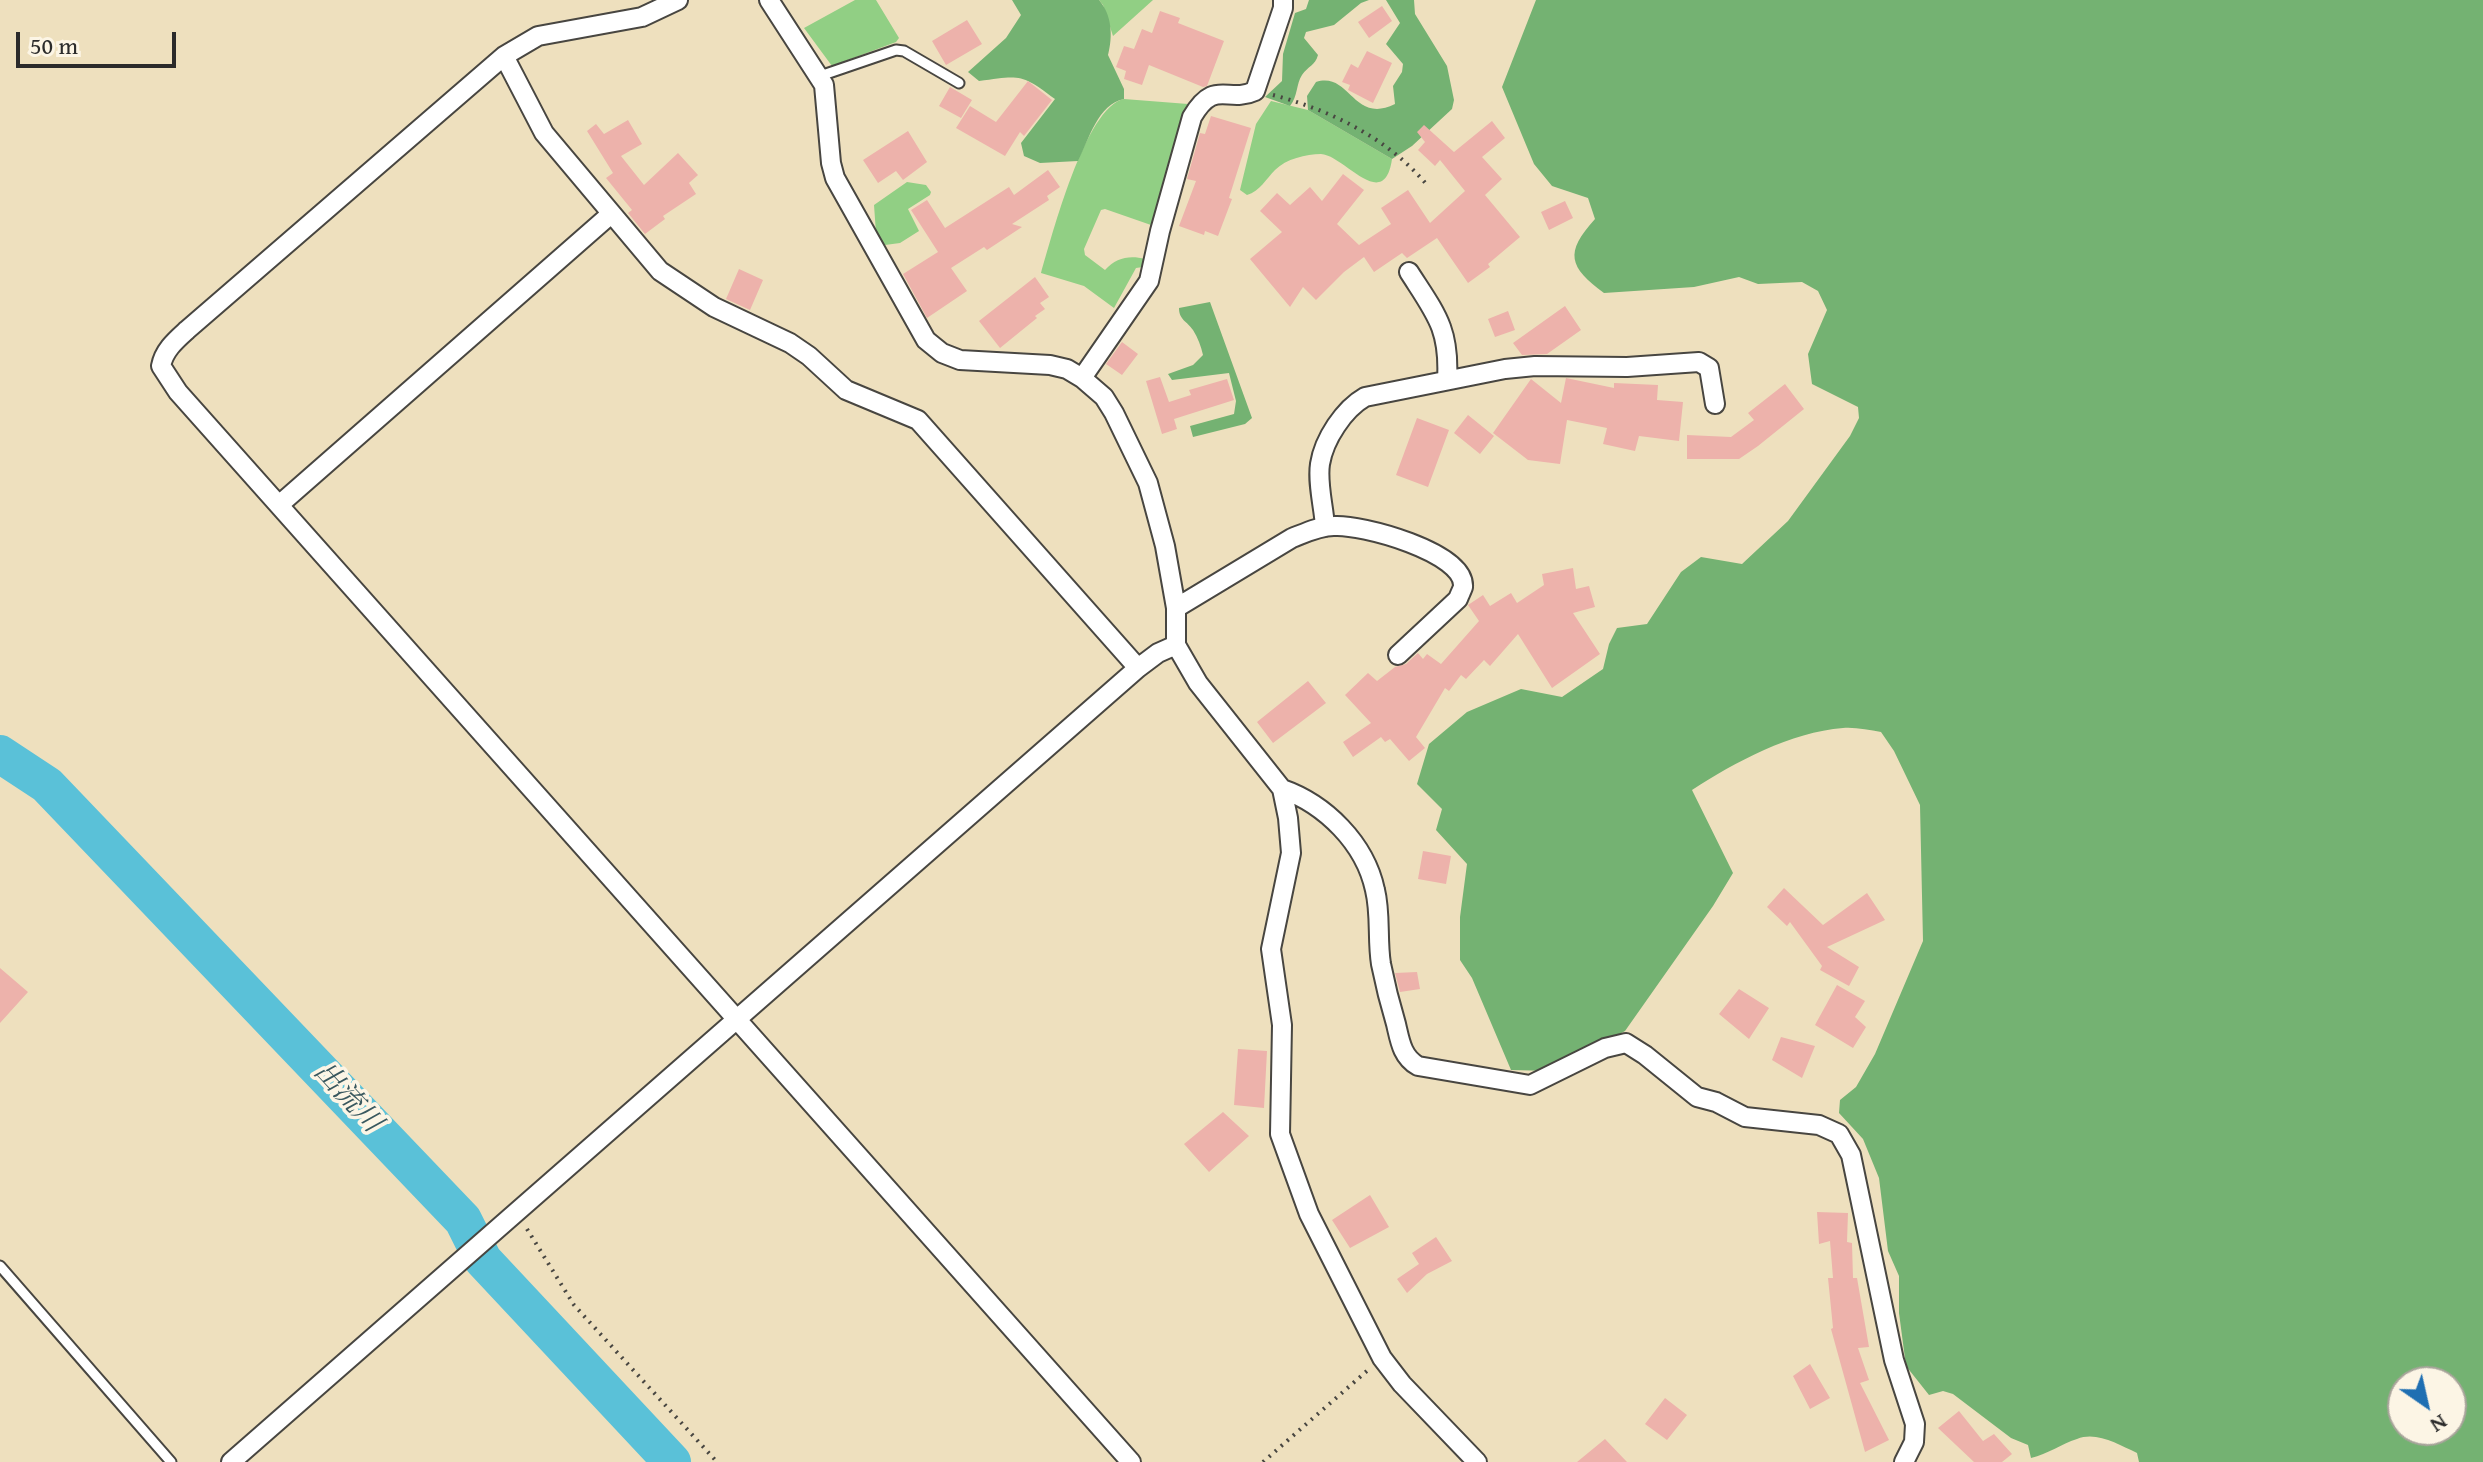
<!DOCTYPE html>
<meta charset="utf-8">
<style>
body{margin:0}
#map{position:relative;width:2483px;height:1462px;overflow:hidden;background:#eee0be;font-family:"Gentium Book Plus",serif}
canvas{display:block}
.north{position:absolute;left:2387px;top:1366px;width:80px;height:80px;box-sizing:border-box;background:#fcf5e5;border:2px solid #a8a49b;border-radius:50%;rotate:146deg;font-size:22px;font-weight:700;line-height:32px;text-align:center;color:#2b2b2b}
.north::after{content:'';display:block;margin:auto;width:28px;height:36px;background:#1f6fb2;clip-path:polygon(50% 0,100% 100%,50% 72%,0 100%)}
.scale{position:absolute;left:16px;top:32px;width:160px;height:36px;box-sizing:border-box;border:4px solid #2b2b2b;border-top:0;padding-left:10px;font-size:24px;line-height:28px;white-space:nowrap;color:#2b2b2b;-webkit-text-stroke:6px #fcf5e5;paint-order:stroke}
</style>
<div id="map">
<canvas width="2483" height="1462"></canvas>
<div class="north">N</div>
<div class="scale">50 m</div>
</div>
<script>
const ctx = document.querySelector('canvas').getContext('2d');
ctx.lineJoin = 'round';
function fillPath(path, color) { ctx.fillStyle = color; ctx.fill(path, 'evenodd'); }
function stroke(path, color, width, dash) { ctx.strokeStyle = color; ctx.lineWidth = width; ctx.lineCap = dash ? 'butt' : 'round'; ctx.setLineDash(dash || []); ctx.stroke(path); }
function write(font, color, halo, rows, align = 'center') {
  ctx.font = font + ' "Gentium Book Plus","Noto Serif JP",serif'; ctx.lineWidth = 7; ctx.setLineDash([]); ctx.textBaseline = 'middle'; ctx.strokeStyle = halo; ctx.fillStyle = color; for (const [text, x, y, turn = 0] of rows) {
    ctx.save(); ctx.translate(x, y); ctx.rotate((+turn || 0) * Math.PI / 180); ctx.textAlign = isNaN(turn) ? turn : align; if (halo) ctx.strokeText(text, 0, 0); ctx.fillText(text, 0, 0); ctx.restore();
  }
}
fillPath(new Path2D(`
 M 855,0 L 876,0 L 899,38 L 896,42 L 832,66 L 804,28 Z
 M 1099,0 L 1153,0 L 1113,36 L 1103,5 Z
 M 1124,99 L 1188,104 L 1151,225 L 1105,209 L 1101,210 L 1084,249 L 1085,255 L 1105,270 C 1116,258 1129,255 1145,259 L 1143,267 L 1136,268 L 1114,308 L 1084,286 L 1041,273 C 1052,236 1085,107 1124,99 Z
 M 1271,101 L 1308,110 L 1392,159 C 1384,214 1344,155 1321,154 C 1306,154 1286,159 1275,170 C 1266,179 1260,191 1247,195 L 1240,190 L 1256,124 Z
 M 907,182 L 926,185 L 931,192 L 930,195 L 908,209 L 919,231 L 900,243 L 885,245 L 876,233 L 874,205 Z`), '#91cf84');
fillPath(new Path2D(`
 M 1012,0 L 1099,0 C 1112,15 1113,36 1108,55 L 1124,89 L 1124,99 C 1098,104 1089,139 1078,161 L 1040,163 L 1024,156 L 1021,143 L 1055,99 C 1022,74 1021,75 979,81 L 968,72 L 1006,38 L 1021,15 Z
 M 1309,0 L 1369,0 L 1361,3 L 1334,25 L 1306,32 L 1304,38 L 1318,55 C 1315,66 1308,66 1302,75 C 1296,84 1298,96 1290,106 L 1265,97 L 1282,81 L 1283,54 L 1295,13 L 1306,9 Z
 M 1386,0 L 1414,0 L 1415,14 L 1447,66 L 1454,100 L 1452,109 L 1412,146 L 1392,159 L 1308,110 L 1307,96 L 1316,82 C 1350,71 1353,125 1395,104 L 1393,86 L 1402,72 L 1403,64 L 1386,44 L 1400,23 Z
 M 1536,0 L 2483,0 L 2483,1462 L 2139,1462 L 2137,1453 C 2119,1445 2097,1431 2077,1439 C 2061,1444 2048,1454 2031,1458 L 2028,1445 L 2011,1438 L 1953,1394 L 1943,1391 L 1929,1395 L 1906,1366 L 1899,1313 L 1899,1276 L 1888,1251 L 1879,1178 L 1863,1139 L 1839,1113 L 1840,1100 L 1856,1087 L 1875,1054 L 1923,941 L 1920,805 L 1894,751 L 1881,732 C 1869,730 1855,727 1843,728 C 1791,732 1735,762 1692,790 L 1733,873 L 1713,906 L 1625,1031 L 1551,1071 L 1511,1070 L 1472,978 L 1460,960 L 1460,917 L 1467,864 L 1436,830 L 1442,809 L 1417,784 L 1429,744 L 1467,712 L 1521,689 L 1562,697 L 1603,669 L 1609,644 L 1617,628 L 1647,624 L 1681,572 L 1701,557 L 1742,564 L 1788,521 L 1850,436 L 1859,418 L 1858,407 L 1812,384 L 1808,354 L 1827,310 L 1818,291 L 1802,282 L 1758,284 L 1739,277 L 1694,287 L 1604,293 C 1569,267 1564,253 1595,219 L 1588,198 L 1552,186 L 1534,164 L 1502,87 ZM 2403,1382 L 2451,1382 L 2451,1430 L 2403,1430 Z
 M 1210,302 L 1252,418 L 1245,424 L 1193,437 L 1190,426 L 1234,414 L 1236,401 L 1229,373 L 1172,380 L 1168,374 L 1193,365 L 1203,355 C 1201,346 1198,338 1193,330 C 1187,321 1179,320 1179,308 Z`), '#74b272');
stroke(new Path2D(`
 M 0,754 L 47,785 L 463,1220 L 483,1260 L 672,1462`), '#5ac1d8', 38);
fillPath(new Path2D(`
 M 1382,6 L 1392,21 L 1369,38 L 1358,22 Z
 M 1160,11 L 1180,18 L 1178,23 L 1224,41 L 1207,86 L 1203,87 L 1149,65 L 1142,85 L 1124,79 L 1126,71 L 1116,67 L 1124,46 L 1134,49 L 1142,29 L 1152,33 Z
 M 967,20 L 982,44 L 946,65 L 932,41 Z
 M 1367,51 L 1392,63 L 1373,103 L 1348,90 L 1350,85 L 1342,82 L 1351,64 L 1358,68 Z
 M 1028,81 L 1052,100 L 1024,136 L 1020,132 L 1005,156 L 956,128 L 970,106 L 996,122 Z
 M 950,87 L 972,100 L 961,118 L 939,106 Z
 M 1211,116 L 1251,128 L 1229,198 L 1232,199 L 1218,236 L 1205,231 L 1204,235 L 1179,226 L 1196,181 L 1187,179 L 1200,133 L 1205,134 Z
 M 628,120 L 642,144 L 621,156 L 644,185 L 678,153 L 698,175 L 689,183 L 696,194 L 663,216 L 665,219 L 645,234 L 628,213 L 632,210 L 606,178 L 613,173 L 587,131 L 596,124 L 604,134 Z
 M 1492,121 L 1505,138 L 1482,157 L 1502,179 L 1485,195 L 1520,237 L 1488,264 L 1490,267 L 1468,283 L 1437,238 L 1407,258 L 1402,253 L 1374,272 L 1364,257 L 1344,272 L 1316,300 L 1303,287 L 1290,307 L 1250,259 L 1282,232 L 1260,211 L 1277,193 L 1290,205 L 1310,187 L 1322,201 L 1343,174 L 1364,190 L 1337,224 L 1359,245 L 1391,224 L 1381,208 L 1408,190 L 1430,223 L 1465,191 L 1440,160 L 1435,166 L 1418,150 L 1425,142 L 1417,132 L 1424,125 L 1454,152 Z
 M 908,131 L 927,162 L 903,180 L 896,171 L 878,183 L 863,160 Z
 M 1048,170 L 1060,187 L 1047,196 L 1049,200 L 1012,224 L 1022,227 L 987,250 L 984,247 L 951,268 L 967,291 L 927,318 L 903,274 L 938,252 L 911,210 L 927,200 L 945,228 L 1009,187 L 1014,195 Z
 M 1565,201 L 1573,218 L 1549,230 L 1541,212 Z
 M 739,269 L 763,280 L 750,310 L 726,299 Z
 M 1035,277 L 1049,297 L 1040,303 L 1045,309 L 1035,316 L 1037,318 L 1000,348 L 979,321 Z
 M 1565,306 L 1581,330 L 1547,354 L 1522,355 L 1513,343 Z
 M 1508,311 L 1515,330 L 1495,337 L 1488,319 Z
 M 1122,342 L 1138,354 L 1122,375 L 1106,364 Z
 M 1160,377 L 1169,402 L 1191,395 L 1189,390 L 1227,379 L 1234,400 L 1174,419 L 1177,429 L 1162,434 L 1146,381 Z
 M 1566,378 L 1614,388 L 1614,383 L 1658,385 L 1657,400 L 1683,402 L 1679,441 L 1639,436 L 1635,451 L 1603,444 L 1607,428 L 1567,420 L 1560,464 L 1528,460 L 1493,433 L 1531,379 L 1561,403 Z
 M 1785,384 L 1804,409 L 1758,446 L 1739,459 L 1687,459 L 1687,435 L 1731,437 L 1754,420 L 1748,413 Z
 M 1468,415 L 1494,436 L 1480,454 L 1454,433 Z
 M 1417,418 L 1449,430 L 1428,487 L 1396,475 Z
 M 1573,568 L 1576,589 L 1589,586 L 1595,607 L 1573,613 L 1600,654 L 1552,688 L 1518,634 L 1490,666 L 1484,660 L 1466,679 L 1461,675 L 1449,691 L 1445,688 L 1416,737 L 1425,748 L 1409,761 L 1390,739 L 1385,742 L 1381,737 L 1353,757 L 1343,742 L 1371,723 L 1345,695 L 1368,673 L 1377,681 L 1395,667 L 1406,664 L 1418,653 L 1423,659 L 1427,654 L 1441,664 L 1479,621 L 1468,605 L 1483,595 L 1490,606 L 1511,593 L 1517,603 L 1544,585 L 1542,574 Z
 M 1308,681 L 1326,703 L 1273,743 L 1257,722 Z
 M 1423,851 L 1451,856 L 1446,884 L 1418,879 Z
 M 1784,888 L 1823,925 L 1867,893 L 1885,920 L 1827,947 L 1859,967 L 1849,986 L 1820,970 L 1822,966 L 1790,922 L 1787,926 L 1767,907 Z
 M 0,968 L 28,992 L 0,1023 Z
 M 1417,972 L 1420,989 L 1400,992 L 1395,973 Z
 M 1837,985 L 1865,1001 L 1855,1017 L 1866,1027 L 1853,1048 L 1815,1025 Z
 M 1739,989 L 1769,1008 L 1749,1039 L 1719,1014 Z
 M 1781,1037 L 1815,1046 L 1802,1078 L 1772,1060 Z
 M 1238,1049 L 1267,1051 L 1264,1108 L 1234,1105 Z
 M 1223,1112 L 1249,1136 L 1209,1172 L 1184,1144 Z
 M 1370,1195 L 1389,1227 L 1350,1248 L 1332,1220 Z
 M 1817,1212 L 1848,1213 L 1847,1242 L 1852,1243 L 1853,1278 L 1857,1278 L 1869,1347 L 1858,1348 L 1869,1380 L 1860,1383 L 1889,1440 L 1865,1452 L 1831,1329 L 1833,1328 L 1828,1278 L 1833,1278 L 1830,1241 L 1819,1244 Z
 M 1436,1237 L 1452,1261 L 1427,1274 L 1407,1293 L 1397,1279 L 1419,1264 L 1412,1253 Z
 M 1810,1364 L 1830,1398 L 1810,1409 L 1793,1376 Z
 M 1665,1398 L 1687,1415 L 1667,1440 L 1645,1424 Z
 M 1959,1411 L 1983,1441 L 1994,1434 L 2012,1454 L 2002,1462 L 1974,1462 L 1938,1428 Z
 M 1605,1439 L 1627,1462 L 1577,1462 Z`), '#edb2ab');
const lane = new Path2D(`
 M 820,76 L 896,50 L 904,51 L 959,83
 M 0,1266 L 171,1462`);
const street = new Path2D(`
 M 678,0 L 642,17 L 538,36 L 504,56 L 187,330 C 176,340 164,350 161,366 L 178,392 L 1131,1462
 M 769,0 L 824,85 L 831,163 L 835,178 L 926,340 L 942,353 L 960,360 L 1050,365 L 1067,369 L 1082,378 L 1104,397 L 1114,413 L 1148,483 L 1165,546 L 1176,608 L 1176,645 L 1198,683 L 1282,789 L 1288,818 L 1291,853 L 1271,949 L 1282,1025 L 1280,1134 L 1309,1214 L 1382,1358 L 1402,1384 L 1477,1462
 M 504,56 L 544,133 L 660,271 L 714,307 L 790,343 L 809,356 L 846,390 L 918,420 L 1138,668
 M 1409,272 C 1436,314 1450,329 1447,380
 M 1082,378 L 1149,281 L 1160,231 L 1192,117 C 1215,78 1227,104 1255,91 L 1283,8 L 1283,0
 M 279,505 L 611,214
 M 1325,527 C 1324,507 1317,484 1320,464 C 1324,439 1344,409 1365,397 L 1505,369 L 1535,366 L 1627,367 L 1699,362 L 1709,368 L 1715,404
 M 1176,608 L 1292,538 C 1305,533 1319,526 1334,526 C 1360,524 1466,552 1463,587 C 1462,590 1459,596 1458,599 L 1398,655
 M 1282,789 C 1325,804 1365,843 1375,890 C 1381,914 1377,939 1381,964 C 1385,984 1390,1004 1396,1024 C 1400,1041 1402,1057 1418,1066 L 1530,1085 L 1605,1048 L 1626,1043 L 1645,1055 L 1697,1097 L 1716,1102 L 1745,1117 L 1819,1125 L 1839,1134 L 1851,1155 L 1894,1360 L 1915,1424 L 1914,1442 L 1904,1462
 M 231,1462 L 1138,668 L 1158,653 L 1176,645`);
stroke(lane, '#484641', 13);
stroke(street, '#484641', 22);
stroke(new Path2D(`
 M 1273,95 C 1330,110 1388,138 1427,185
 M 527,1229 L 574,1305 L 717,1462
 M 1263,1462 L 1368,1370`), '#484641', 4, [2, 6]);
stroke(lane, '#fff', 9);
stroke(street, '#fff', 18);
write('italic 28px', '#39585f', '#fcf5e5', [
 ["出流川",347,1098,47]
]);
</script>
